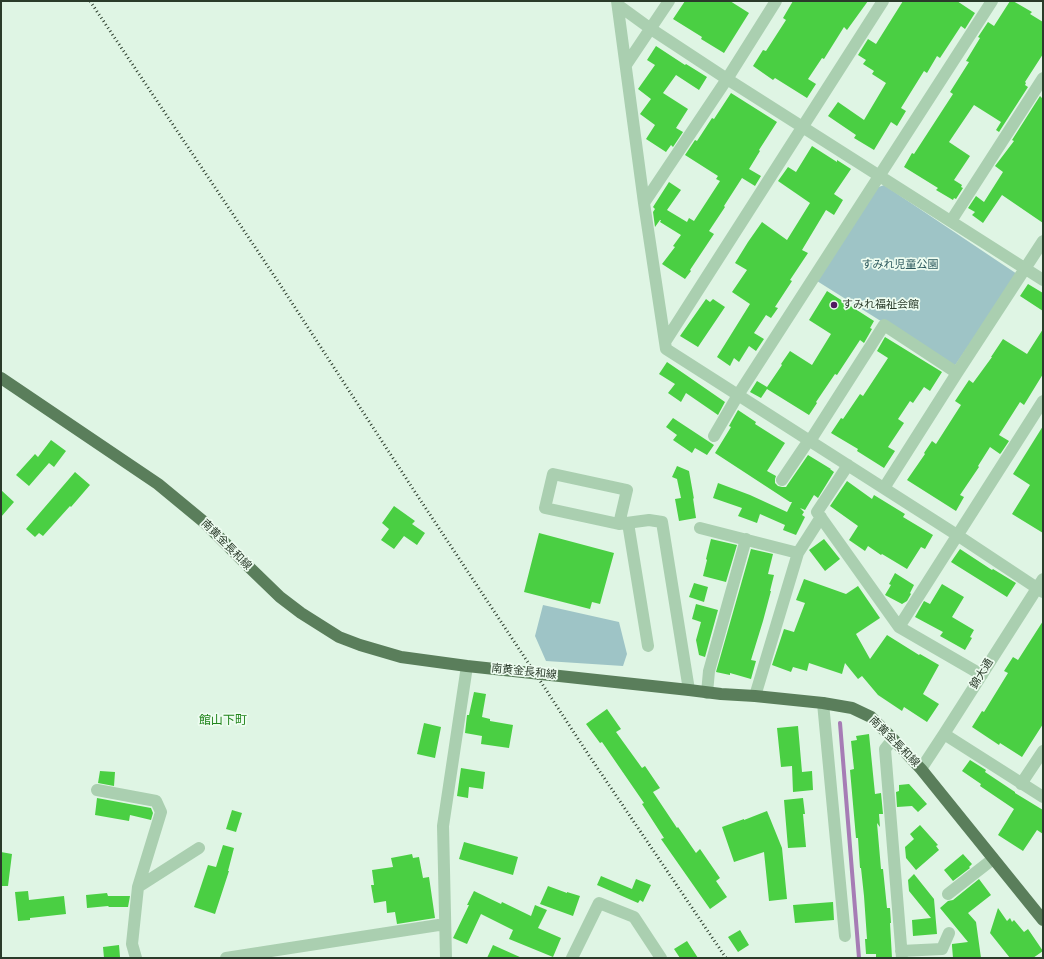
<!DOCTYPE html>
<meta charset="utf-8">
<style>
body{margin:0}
#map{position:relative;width:1044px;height:959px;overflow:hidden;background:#dff5e4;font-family:"DejaVu Sans",sans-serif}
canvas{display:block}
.frame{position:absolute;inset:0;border:2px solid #2a3b2a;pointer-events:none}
</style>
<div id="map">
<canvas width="1044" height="959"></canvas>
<div class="frame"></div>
</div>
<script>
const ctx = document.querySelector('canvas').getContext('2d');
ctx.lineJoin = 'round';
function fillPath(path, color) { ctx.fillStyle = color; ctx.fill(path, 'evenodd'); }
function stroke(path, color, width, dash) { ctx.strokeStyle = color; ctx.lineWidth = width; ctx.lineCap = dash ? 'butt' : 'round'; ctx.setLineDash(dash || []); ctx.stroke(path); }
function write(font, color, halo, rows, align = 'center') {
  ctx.font = font + ' "DejaVu Sans","Noto Sans JP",sans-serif'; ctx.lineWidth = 3.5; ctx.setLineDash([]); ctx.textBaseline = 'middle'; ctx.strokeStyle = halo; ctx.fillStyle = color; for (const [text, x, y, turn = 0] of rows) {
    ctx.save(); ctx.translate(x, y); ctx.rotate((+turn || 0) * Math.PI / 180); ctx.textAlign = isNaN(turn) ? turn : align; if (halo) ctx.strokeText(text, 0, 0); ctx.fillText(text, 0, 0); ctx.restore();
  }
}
fillPath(new Path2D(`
 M 884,185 L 1017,274 L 954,367 L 817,281 L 876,188 Z
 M 543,605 L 619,622 L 627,654 L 623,666 L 546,661 L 535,636 Z`), '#9ec4c6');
stroke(new Path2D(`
 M 840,723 L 859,958`), '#a67cb5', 4);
fillPath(new Path2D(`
 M 685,1 L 730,1 L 749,13 L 724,53 L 701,39 L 702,37 L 673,19 Z
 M 793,1 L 868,1 L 847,30 L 844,27 L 824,59 L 822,58 L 808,79 L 816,84 L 807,98 L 775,78 L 773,80 L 753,66 L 763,50 L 766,51 L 786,20 L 783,18 Z
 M 903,1 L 957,1 L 975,13 L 965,29 L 961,26 L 940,58 L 937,56 L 927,73 L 924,71 L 901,108 L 906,111 L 897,126 L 891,122 L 874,150 L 854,138 L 856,135 L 828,116 L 838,102 L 864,120 L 886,83 L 872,74 L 874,71 L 863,64 L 866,60 L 858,55 L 868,39 L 876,44 Z
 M 1010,1 L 1013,1 L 1032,12 L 1030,14 L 1043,22 L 1043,54 L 1025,82 L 1026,83 L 1025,85 L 1028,87 L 999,132 L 996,130 L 1001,122 L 974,105 L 949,142 L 970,156 L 954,180 L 962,185 L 961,187 L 963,188 L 956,199 L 954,198 L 953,200 L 936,190 L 938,188 L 904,167 L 912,153 L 914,154 L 953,94 L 950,92 L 969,62 L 966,61 L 980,38 L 978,37 L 988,22 L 994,26 Z
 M 656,46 L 685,65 L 686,64 L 707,77 L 699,90 L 676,75 L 663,93 L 688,109 L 676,128 L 683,132 L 673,147 L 671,145 L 666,152 L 646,139 L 655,125 L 640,114 L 651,99 L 638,89 L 655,65 L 647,60 Z
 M 731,93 L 777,122 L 759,150 L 760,151 L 749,169 L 761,176 L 755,186 L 742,178 L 724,206 L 725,207 L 709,231 L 714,234 L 690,270 L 691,271 L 685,279 L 662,264 L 675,247 L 673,246 L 681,235 L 660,222 L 661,220 L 660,220 L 655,227 L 653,212 L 655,209 L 653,207 L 669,182 L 681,190 L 667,210 L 687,222 L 689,218 L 694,221 L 720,181 L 716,179 L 718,176 L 685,155 L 695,140 L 697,141 L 712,118 L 714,119 Z
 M 1040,96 L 1043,99 L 1043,223 L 1002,195 L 983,223 L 972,215 L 975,212 L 968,208 L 976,196 L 984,202 L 1003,172 L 995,166 L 1014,141 L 1012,140 Z
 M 812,146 L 837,162 L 837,160 L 851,169 L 834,194 L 843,200 L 834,215 L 826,210 L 802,250 L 808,253 L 790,280 L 792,281 L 775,307 L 778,308 L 771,318 L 766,315 L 754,333 L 764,339 L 756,351 L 749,346 L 739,362 L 734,358 L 730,366 L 717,357 L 750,304 L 732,292 L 747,270 L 735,263 L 748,242 L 762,222 L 787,240 L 810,203 L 778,181 L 788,167 L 796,172 Z
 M 1028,284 L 1043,293 L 1043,311 L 1020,296 Z
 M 827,291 L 874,321 L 870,328 L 872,329 L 864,343 L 860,340 L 837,375 L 835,374 L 816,402 L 817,403 L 809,415 L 767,389 L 761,398 L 750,392 L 757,381 L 767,387 L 782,365 L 781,364 L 790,351 L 812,365 L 831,334 L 809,320 Z
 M 706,299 L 710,302 L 713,299 L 725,307 L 698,347 L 680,336 Z
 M 1043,329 L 1043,374 L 1024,405 L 1020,402 L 999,435 L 1009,441 L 1001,453 L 1000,454 L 990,447 L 978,466 L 979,467 L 960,495 L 964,497 L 956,511 L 907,480 L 925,454 L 924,453 L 932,441 L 936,444 L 961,405 L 955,401 L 969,380 L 973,383 L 992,357 L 991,357 L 1003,339 L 1027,354 Z
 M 885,337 L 942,372 L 930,391 L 924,387 L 913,403 L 910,401 L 898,419 L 904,423 L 888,447 L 895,451 L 884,468 L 857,451 L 858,449 L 831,433 L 841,418 L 843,419 L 860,394 L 863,396 L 888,358 L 877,351 Z
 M 667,362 L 686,375 L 725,402 L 718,415 L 686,393 L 681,402 L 668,393 L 675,384 L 659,374 Z
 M 738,410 L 756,422 L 755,424 L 785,443 L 767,471 L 776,476 L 775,479 L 775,483 L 778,486 L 782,487 L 786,487 L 788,484 L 808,455 L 831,469 L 830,469 L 834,472 L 818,498 L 814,495 L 805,510 L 800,508 L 804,512 L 802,515 L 805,517 L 796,535 L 783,530 L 785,525 L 760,514 L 757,523 L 738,516 L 742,508 L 713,498 L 718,483 L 750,495 L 787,512 L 792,502 L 790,502 L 715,453 L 731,427 L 729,426 Z
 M 673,418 L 714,445 L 707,455 L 695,448 L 692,453 L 673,440 L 677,435 L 666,427 Z
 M 1043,426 L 1043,533 L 1012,514 L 1030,485 L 1013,474 Z
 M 51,440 L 66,451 L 54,467 L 49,463 L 29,486 L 16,475 L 35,454 L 38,457 Z
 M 677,466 L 689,471 L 694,499 L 693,498 L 696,518 L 679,521 L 675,499 L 681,498 L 677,479 L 672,477 Z
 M 75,472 L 90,485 L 71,507 L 70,506 L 43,536 L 39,533 L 35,537 L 26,529 Z
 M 847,481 L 872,499 L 874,495 L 905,514 L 903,517 L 933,535 L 925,549 L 921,547 L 907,569 L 882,554 L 881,555 L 868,546 L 865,551 L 849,540 L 858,526 L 830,506 Z
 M 1,490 L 14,502 L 1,517 Z
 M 394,506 L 415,521 L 412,524 L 425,533 L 417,545 L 404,536 L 394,549 L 381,540 L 389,529 L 382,523 Z
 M 539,533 L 614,553 L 600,604 L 592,602 L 590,609 L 524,592 Z
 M 711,539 L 737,545 L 726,582 L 703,576 L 707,560 L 706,559 Z
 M 824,539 L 840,559 L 825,571 L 809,550 Z
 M 751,549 L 773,554 L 768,574 L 774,575 L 770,591 L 771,591 L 763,621 L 751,660 L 756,661 L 751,679 L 730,673 L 730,675 L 716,672 Z
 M 960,549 L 992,570 L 993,569 L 1016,583 L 1007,597 L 951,562 Z
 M 895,573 L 914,585 L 910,593 L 911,594 L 907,601 L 902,604 L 885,595 L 891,585 L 889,584 Z
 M 804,579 L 846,594 L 858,586 L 880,618 L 856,634 L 870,659 L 887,635 L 919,655 L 920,654 L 939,665 L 923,694 L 939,704 L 927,722 L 904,707 L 902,711 L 878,695 L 862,676 L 858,679 L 845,663 L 842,674 L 809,663 L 807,671 L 793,667 L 791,672 L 772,665 L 784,629 L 794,632 L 805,603 L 796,600 Z
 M 694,583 L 708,587 L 704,602 L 689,597 Z
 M 942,584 L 964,597 L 952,617 L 974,630 L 970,637 L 972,638 L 965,650 L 940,636 L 943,632 L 915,617 L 924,601 L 930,604 Z
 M 696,604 L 718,610 L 705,657 L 699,655 L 696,640 L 701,622 L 692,619 Z
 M 1043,621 L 1043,724 L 1022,757 L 1000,743 L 999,745 L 972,727 L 982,711 L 984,712 L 1008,673 L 1004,671 L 1013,657 L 1018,660 Z
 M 474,692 L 486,694 L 482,717 L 490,719 L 490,721 L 513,725 L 509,748 L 481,744 L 482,736 L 465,733 L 467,715 L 469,715 Z
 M 607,709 L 621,729 L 616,732 L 642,768 L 645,766 L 660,788 L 653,792 L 677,828 L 678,827 L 696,853 L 700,849 L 720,878 L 716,881 L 727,897 L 710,909 L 661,839 L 664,838 L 642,804 L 644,803 L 602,742 L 600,743 L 586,724 Z
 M 424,723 L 441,727 L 435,758 L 417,754 Z
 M 798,726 L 802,772 L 812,771 L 813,790 L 793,792 L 792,766 L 781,767 L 777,728 Z
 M 869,734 L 875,794 L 881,793 L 883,814 L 879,814 L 880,827 L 877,823 L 881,869 L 883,869 L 887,908 L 890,908 L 891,923 L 890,923 L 892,958 L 876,958 L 876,954 L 866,954 L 865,939 L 867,939 L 864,896 L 861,868 L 860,868 L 858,838 L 856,838 L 850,770 L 854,769 L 851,741 L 857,740 L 856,736 Z
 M 970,760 L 986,770 L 985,772 L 1015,792 L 1015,793 L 1043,810 L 1043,834 L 1037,830 L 1023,851 L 998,835 L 1014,809 L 980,786 L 981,784 L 962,771 Z
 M 461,768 L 485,772 L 483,789 L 469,787 L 468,798 L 457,796 Z
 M 100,771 L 115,772 L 114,786 L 98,783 Z
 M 909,784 L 927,804 L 918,812 L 912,806 L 897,807 L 896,792 L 899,791 L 899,785 Z
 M 97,798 L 151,808 L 153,813 L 151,820 L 130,815 L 129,821 L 95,815 Z
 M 803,798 L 805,814 L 803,814 L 806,847 L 788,848 L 784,800 Z
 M 232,810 L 242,813 L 236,832 L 226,829 Z
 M 767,811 L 782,848 L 787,899 L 769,901 L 764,852 L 734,862 L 722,827 L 744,819 L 744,820 Z
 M 920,825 L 938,845 L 936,846 L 939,850 L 916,870 L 906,858 L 905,847 L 914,839 L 910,834 Z
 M 464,842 L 518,857 L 513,875 L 459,859 Z
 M 223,845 L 234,848 L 228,871 L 229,871 L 215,914 L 194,907 L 208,865 L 216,867 Z
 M 1,852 L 12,854 L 8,886 L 1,886 Z
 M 412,854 L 413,858 L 419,857 L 423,878 L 429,877 L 435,918 L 397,924 L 395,912 L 387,913 L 386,901 L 374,903 L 371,885 L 374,885 L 372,870 L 393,867 L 391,858 Z
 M 963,854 L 972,864 L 969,867 L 970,868 L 953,881 L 944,870 Z
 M 914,874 L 934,899 L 937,934 L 913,936 L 912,920 L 931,918 L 909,891 L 908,880 Z
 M 601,876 L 632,889 L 636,879 L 651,885 L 643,902 L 640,900 L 638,903 L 597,885 Z
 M 979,879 L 991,895 L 968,913 L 976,922 L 981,958 L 953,958 L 952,946 L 952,944 L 968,942 L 940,908 L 948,901 L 953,900 Z
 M 548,886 L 567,893 L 567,892 L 580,896 L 573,916 L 540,904 Z
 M 28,891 L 29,900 L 64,896 L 66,914 L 30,918 L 30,920 L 18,921 L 15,892 Z
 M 474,891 L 501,904 L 502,902 L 531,916 L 535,905 L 547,910 L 538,928 L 561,938 L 553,957 L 509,939 L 513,930 L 481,914 L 467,944 L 453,938 L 469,905 L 467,905 Z
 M 107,893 L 108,896 L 130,896 L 128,907 L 109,907 L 108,906 L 87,908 L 86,895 Z
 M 833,902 L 834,920 L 795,923 L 793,905 Z
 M 998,908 L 1007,921 L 1010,918 L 1012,922 L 1014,920 L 1024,932 L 1028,929 L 1043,951 L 1033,958 L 1010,958 L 990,933 Z
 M 740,930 L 749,945 L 738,952 L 728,937 Z
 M 687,941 L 698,958 L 680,958 L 674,949 Z
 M 119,945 L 120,957 L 104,958 L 103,947 Z
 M 493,945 L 522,958 L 487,958 Z`), '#4acf43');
stroke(new Path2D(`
 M 617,1 L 644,203 L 666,349 L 957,535 L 1043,592
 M 618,5 L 651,29 L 727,79 L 1043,280
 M 626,65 L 669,1
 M 644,203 L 727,79 L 776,1
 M 951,221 L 1043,78
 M 665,342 L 883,1
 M 714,436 L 738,395 L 992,1
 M 810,441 L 884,325 L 957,373
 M 848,465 L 817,512 L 899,627 L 982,675
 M 553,474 L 627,490 L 619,524 L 545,508 Z
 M 782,480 L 809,440
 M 884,488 L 957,373 L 1043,241
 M 628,523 L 648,646
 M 619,524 L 649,520 L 662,522 L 689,690
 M 700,528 L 798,553
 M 899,627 L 1043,401
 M 707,693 L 709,671 L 746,539
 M 755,696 L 798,553 L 821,517
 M 823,703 L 845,936
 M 944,734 L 1043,797
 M 893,739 L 885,749 L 902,958
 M 921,769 L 944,734 L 1043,579
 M 1021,784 L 1043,751
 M 97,790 L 156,801 L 161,812 L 138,887 L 132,944 L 136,958
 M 138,887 L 199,848
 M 948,894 L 993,859
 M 901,951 L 942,949 L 949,933
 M 226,958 L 445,924
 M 446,958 L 443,826 L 467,666
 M 572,958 L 599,903 L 634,917 L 661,958`), '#aacfb0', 12);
stroke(new Path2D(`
 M 1,378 L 158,484 L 204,522 L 249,567 L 280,597 L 301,613 L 339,637 L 360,645 L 401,657 L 467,666 L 689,690 L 721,694 L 755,696 L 823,703 L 852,708 L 871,717 L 893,739 L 921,769 L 1043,920`), '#5a7e5b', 12);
stroke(new Path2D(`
 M 90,1 L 279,283 L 415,492 L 535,673 L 590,757 L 726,958`), '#2a3b2a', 3, [1, 3]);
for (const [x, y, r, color] of [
 [834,305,4,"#511b61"]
]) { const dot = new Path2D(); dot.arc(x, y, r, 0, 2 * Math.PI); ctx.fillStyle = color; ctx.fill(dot); stroke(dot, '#edfcf0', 1.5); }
write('11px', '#2b585c', '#edfcf0', [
 ["すみれ児童公園",900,265]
]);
write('11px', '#2a3b2a', '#edfcf0', [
 ["すみれ福祉会館",842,305]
], 'left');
write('11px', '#2a3b2a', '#edfcf0', [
 ["南黄金長和線",226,545,45],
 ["南黄金長和線",524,672,6],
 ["錦大通",982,674,-58],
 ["南黄金長和線",894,742,45]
]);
write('12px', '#20841b', '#edfcf0', [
 ["館山下町",223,721]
]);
</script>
